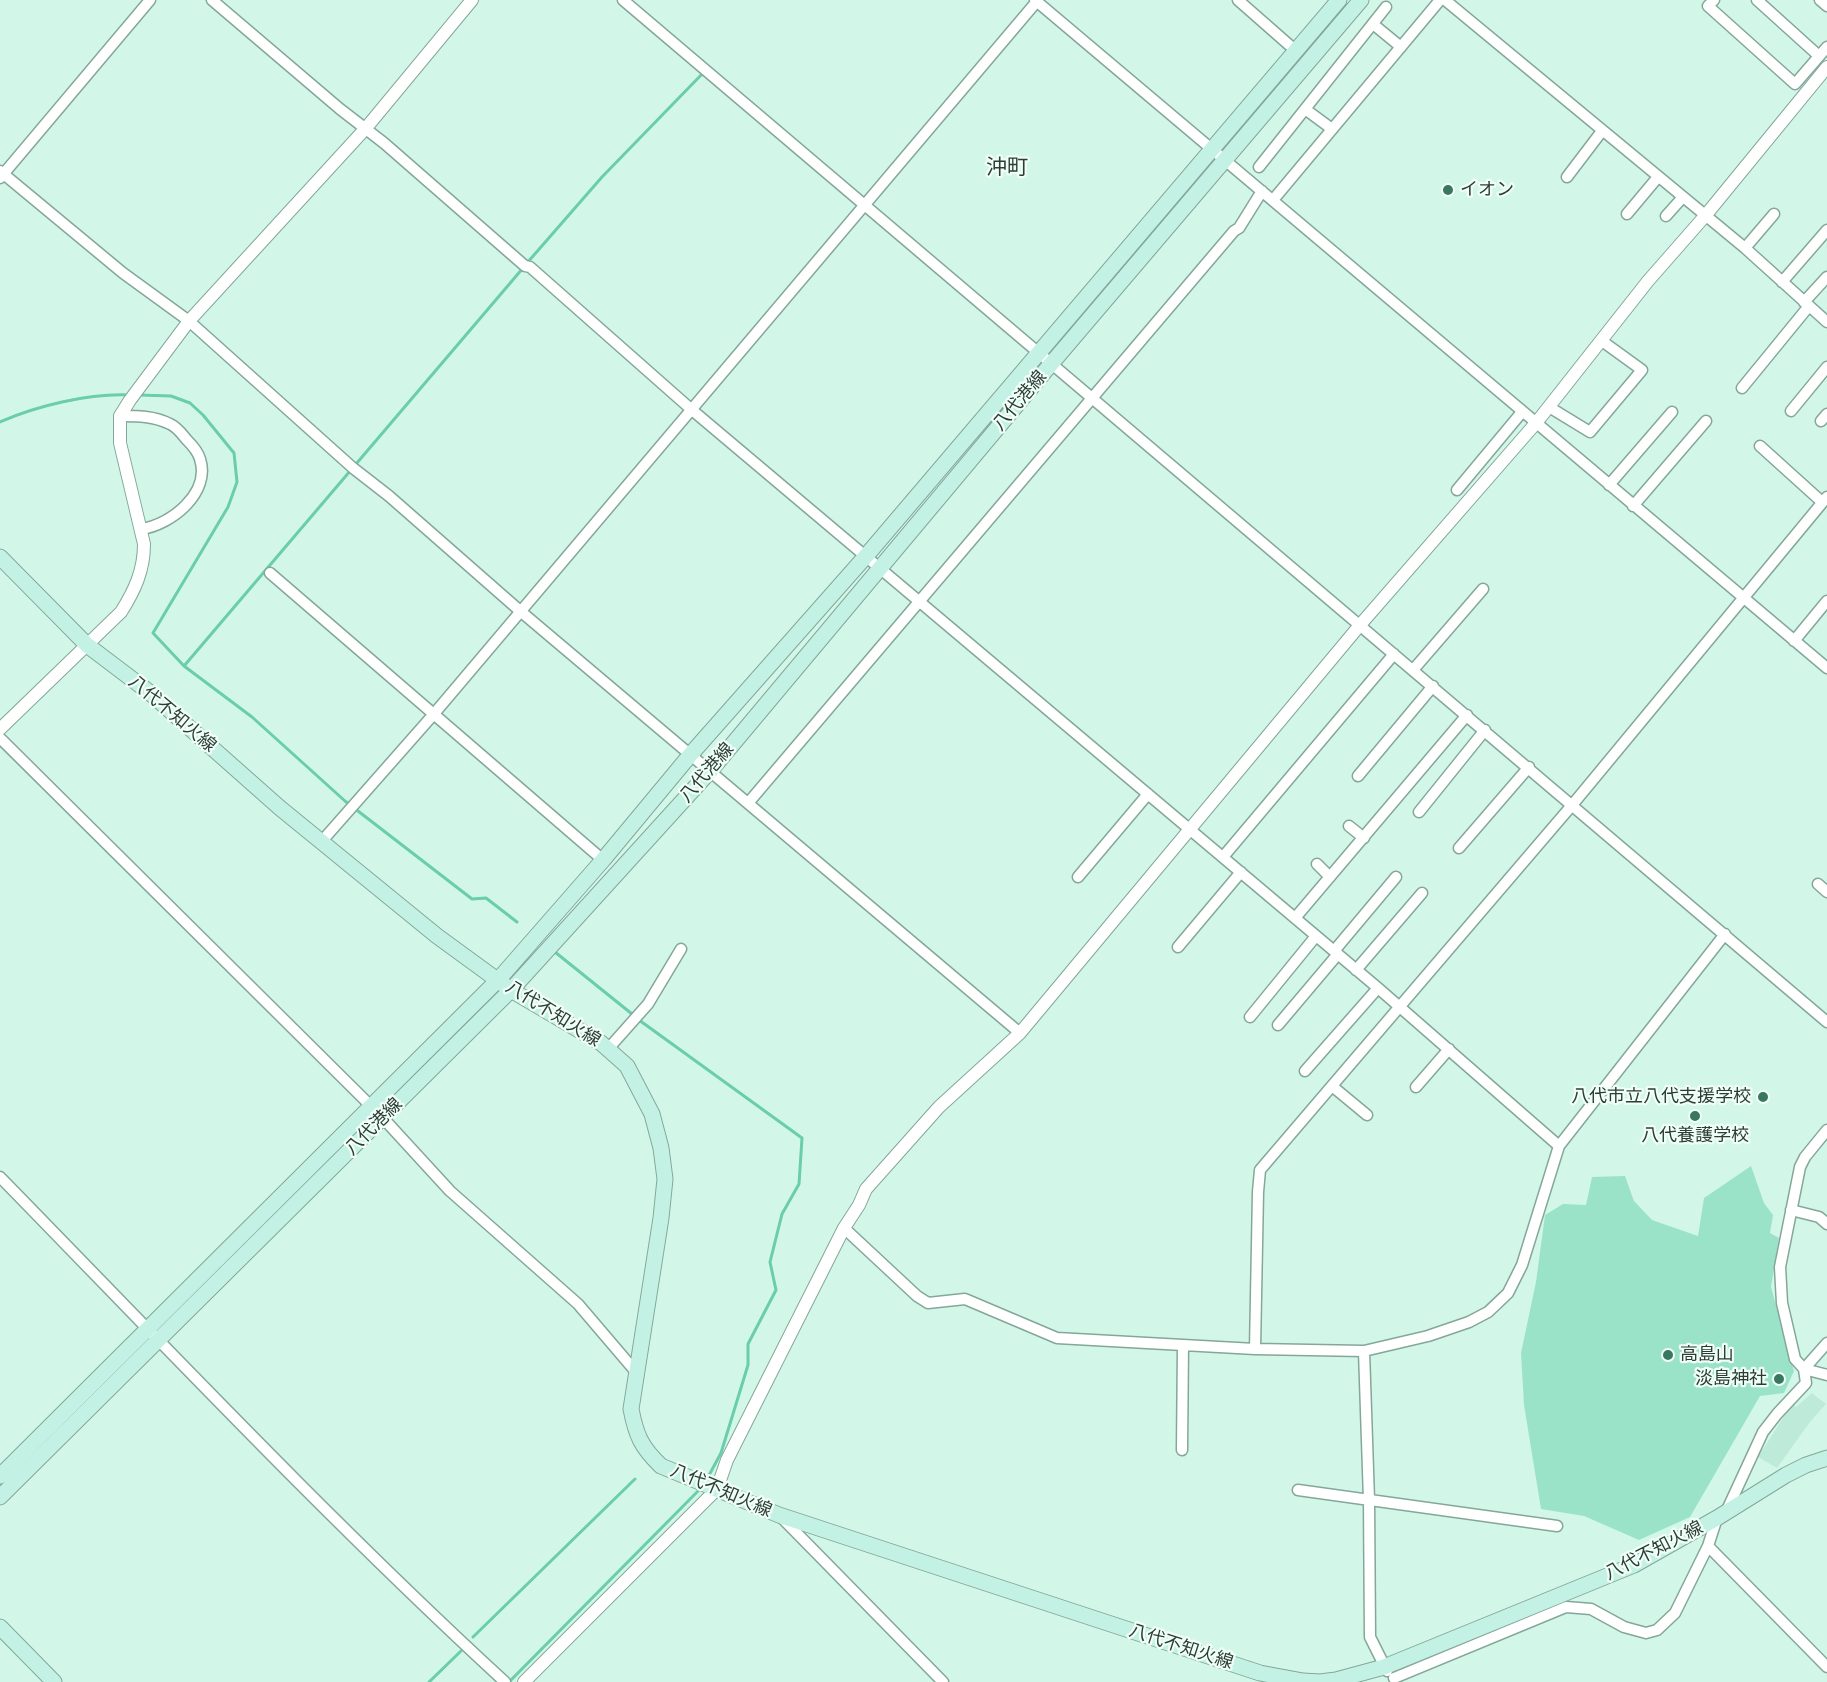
<!DOCTYPE html>
<meta charset="utf-8">
<style>
body{margin:0}
canvas{display:block;background:#d2f7e8}
</style>
<canvas width="1827" height="1682"></canvas>
<script>
const ctx = document.querySelector('canvas').getContext('2d');
ctx.lineJoin = 'round';
function fillPath(path, color) { ctx.fillStyle = color; ctx.fill(path, 'evenodd'); }
function stroke(path, color, width, dash) { ctx.strokeStyle = color; ctx.lineWidth = width; ctx.lineCap = dash ? 'butt' : 'round'; ctx.setLineDash(dash || []); ctx.stroke(path); }
function write(font, color, halo, rows, align = 'center') {
  ctx.font = font + ' Manrope,"Noto Sans JP",sans-serif'; ctx.lineWidth = 4.5; ctx.setLineDash([]); ctx.textBaseline = 'middle'; ctx.strokeStyle = halo; ctx.fillStyle = color; for (const [text, x, y, turn = 0] of rows) {
    ctx.save(); ctx.translate(x, y); ctx.rotate((+turn || 0) * Math.PI / 180); ctx.textAlign = isNaN(turn) ? turn : align; if (halo) ctx.strokeText(text, 0, 0); ctx.fillText(text, 0, 0); ctx.restore();
  }
}
fillPath(new Path2D(`
 M 1812,1393 L 1826,1404 L 1810,1422 L 1777,1468 L 1758,1457 L 1792,1404 L 1796,1407 Z`), '#beebd9');
fillPath(new Path2D(`
 M 1751,1166 L 1764,1203 L 1773,1215 L 1770,1233 L 1779,1238 L 1771,1287 L 1794,1371 L 1784,1393 L 1760,1396 L 1690,1517 L 1639,1540 L 1584,1516 L 1541,1509 L 1524,1405 L 1521,1353 L 1536,1282 L 1545,1215 L 1563,1204 L 1586,1205 L 1592,1177 L 1625,1176 L 1634,1201 L 1652,1220 L 1698,1236 L 1704,1198 Z`), '#9ae3c9');
stroke(new Path2D(`
 M 527,263 L 602,177 L 704,72
 M 139,395 L 171,396 L 190,403 L 203,415 L 234,453 L 237,482 L 228,507 L 153,633 L 184,666 L 252,717 L 345,801 L 472,899 L 486,898 L 517,922
 M 0,422 C 36,406 89,393 130,395
 M 184,666 L 523,268
 M 555,952 L 632,1014
 M 639,1020 L 802,1138 L 799,1184 L 782,1214 L 770,1262 L 776,1290 L 748,1344 L 748,1365 L 721,1453 L 707,1479
 M 473,1637 L 635,1479
 M 429,1682 L 461,1651
 M 509,1682 L 702,1487`), '#6acdac', 3);
const minor = new Path2D(`
 M 212,0 L 340,109 L 384,143 L 525,266 L 530,267 L 692,410 L 1378,988 L 1559,1146
 M 623,0 L 1827,1022
 M 1035,0 L 1827,668
 M 1238,0 L 1296,51
 M 1445,0 L 1745,248 L 1827,322
 M 1714,0 L 1708,6 L 1795,84 L 1827,47
 M 1757,0 L 1819,56
 M 1820,0 L 1827,6
 M 1373,24 L 1401,47
 M 1305,109 L 1332,129
 M 1259,167 L 1386,7
 M 0,171 L 123,273 L 189,321 L 353,468 L 389,496 L 519,610 L 1020,1033
 M 1567,177 L 1602,131
 M 0,178 L 150,0
 M 1273,200 L 1440,0
 M 1627,214 L 1658,177
 M 1666,216 L 1683,197
 M 1745,248 L 1774,214
 M 1782,282 L 1827,230
 M 1804,302 L 1827,277
 M 1742,388 L 1809,306
 M 1549,407 L 1590,432 L 1642,370 L 1602,341
 M 1791,411 L 1827,367
 M 120,416 C 138,416 154,416 170,424 C 177,427 182,434 187,440 C 192,445 198,452 200,459 C 211,493 171,525 141,529
 M 1821,421 L 1827,414
 M 1760,446 L 1822,502
 M 1609,485 L 1672,412
 M 1457,490 L 1522,412
 M 1633,506 L 1706,421
 M 270,573 L 603,860
 M 1794,641 L 1827,601
 M 1413,670 L 1483,589
 M 0,738 L 383,1118 L 450,1191 L 578,1304 L 636,1372
 M 1358,776 L 1433,686
 M 749,802 L 1234,231 L 1239,228 L 1262,191
 M 1419,812 L 1485,730
 M 1349,826 L 1364,838
 M 322,841 L 433,715 L 1038,0
 M 1459,848 L 1529,767
 M 1223,857 L 1394,654
 M 1317,864 L 1330,877
 M 1078,877 L 1148,794
 M 1818,884 L 1827,892
 M 1295,918 L 1467,715
 M 1178,947 L 1241,872
 M 1334,951 L 1396,877
 M 1356,970 L 1422,893
 M 1250,1017 L 1316,936
 M 1278,1025 L 1338,954
 M 608,1049 L 648,1004 L 681,949
 M 1305,1071 L 1378,988
 M 1332,1086 L 1367,1115
 M 1416,1087 L 1449,1049
 M 1827,1130 L 1805,1157 L 1800,1167 L 1780,1267 L 1782,1303 L 1795,1359 L 1804,1369 L 1827,1375
 M 0,1177 C 166,1347 330,1521 505,1682
 M 1791,1210 L 1819,1217 L 1827,1224
 M 844,1228 L 917,1296 L 928,1303 L 965,1299 L 1057,1338 L 1255,1349 L 1364,1351 L 1428,1336 L 1469,1322 L 1488,1312 L 1508,1293 L 1522,1265 L 1559,1146 L 1725,934
 M 1255,1349 L 1258,1192 L 1260,1170 L 1573,804 L 1827,497
 M 1364,1351 L 1369,1500 L 1370,1637 L 1387,1671
 M 1804,1369 L 1827,1343
 M 1182,1450 L 1183,1345
 M 1298,1490 L 1557,1526
 M 1727,1510 L 1763,1432 L 1777,1414 L 1806,1383 L 1804,1369
 M 781,1517 L 943,1682
 M 1708,1546 L 1827,1667
 M 1394,1678 L 1566,1607 L 1591,1609 L 1624,1627 L 1646,1633 L 1657,1630 L 1675,1613 L 1708,1546 L 1717,1518`);
const tertiary = new Path2D(`
 M 0,729 L 121,612 C 135,590 144,570 144,544 L 120,443 L 120,416 L 130,400 L 189,321 L 366,128 L 472,0
 M 524,1682 L 717,1489 L 727,1460 L 844,1228 L 859,1205 L 866,1189 L 939,1107 L 1020,1033 L 1360,625 L 1536,423 L 1648,281 L 1705,216 L 1827,67`);
const secondary = new Path2D(`
 M 0,557 L 87,645 L 149,692 L 280,808 L 437,936 L 511,990 L 601,1043 L 627,1066 L 652,1114 L 661,1148 L 665,1179 L 661,1218 L 631,1409 C 636,1435 641,1447 661,1466 L 779,1515 L 1260,1673 L 1303,1681 L 1320,1682 L 1336,1680 L 1384,1667 L 1634,1565 L 1717,1518 L 1786,1475 L 1806,1465 L 1827,1458
 M 0,1476 L 498,980 L 603,860 L 691,754 L 866,556 L 1339,0
 M 0,1497 L 511,990 L 711,770 L 1051,364 L 1361,0
 M 0,1627 L 54,1682`);
stroke(minor, '#84a799', 13);
stroke(tertiary, '#84a799', 14);
stroke(secondary, '#84a799', 17);
stroke(minor, '#fff', 10);
stroke(tertiary, '#fff', 12);
stroke(secondary, '#c3f2e5', 15);
for (const [x, y, r, color] of [
 [1448,190,6,"#3a7763"],
 [1763,1097,6,"#3a7763"],
 [1695,1116,6,"#3a7763"],
 [1668,1355,6,"#3a7763"],
 [1779,1379,6,"#3a7763"]
]) { const dot = new Path2D(); dot.arc(x, y, r, 0, 2 * Math.PI); ctx.fillStyle = color; ctx.fill(dot); stroke(dot, '#f0fef8', 2); }
write('18px', '#2d3c36', '#f0fef8', [
 ["イオン",1460,190],
 ["八代市立八代支援学校",1751,1097,"right"],
 ["八代養護学校",1695,1136,"center"],
 ["高島山",1680,1355],
 ["淡島神社",1767,1379,"right"]
], 'left');
write('18px', '#2d3c36', '#f0fef8', [
 ["八代港線",1020,401,-50],
 ["八代不知火線",172,714,40],
 ["八代港線",707,773,-49],
 ["八代不知火線",553,1014,32],
 ["八代港線",374,1127,-45],
 ["八代不知火線",721,1491,23],
 ["八代不知火線",1654,1551,-27],
 ["八代不知火線",1181,1647,18]
]);
write('21px', '#2d3c36', '#f0fef8', [
 ["沖町",1007,168]
]);
</script>
